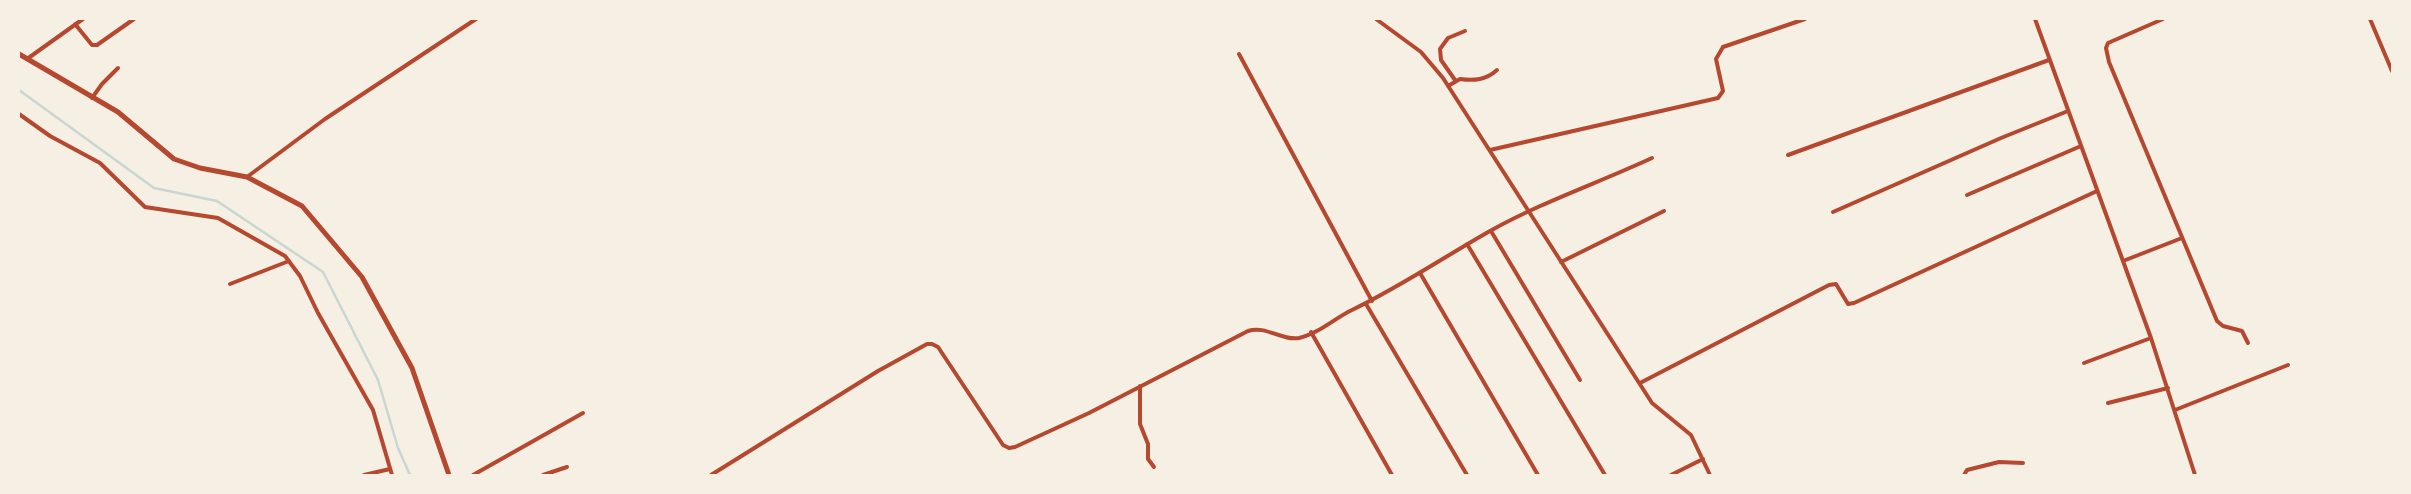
<!DOCTYPE html>
<style>
body{margin:0}
#map{position:relative;width:2411px;height:494px;overflow:hidden;background:#f6efe4;font-family:Mulish,sans-serif}
canvas{display:block}
.frame{position:absolute;inset:0;border:20px solid #f6efe4;pointer-events:none}
</style>
<div id="map">
<canvas width="2411" height="494"></canvas>
<div class="frame"></div>
</div>
<script>
const ctx = document.querySelector('canvas').getContext('2d');
ctx.lineJoin = 'round';
function stroke(path, color, width, dash) { ctx.strokeStyle = color; ctx.lineWidth = width; ctx.lineCap = dash ? 'butt' : 'round'; ctx.setLineDash(dash || []); ctx.stroke(path); }
stroke(new Path2D(`
 M 19,90 L 154,188 L 217,201 L 323,272 L 378,380 L 398,448 L 410,475`), '#c9d6d2', 2.5);
stroke(new Path2D(`
 M 1376,19 L 1421,52 L 1443,78 L 1652,403 L 1691,435 L 1710,475
 M 2035,19 L 2151,338 L 2195,475
 M 2163,19 L 2108,43 L 2106,48 L 2109,62 L 2217,321 L 2223,326 L 2242,331 L 2248,343
 M 2370,19 L 2392,71
 M 75,24 L 92,45 L 97,45 L 134,19
 M 1239,54 L 1372,301
 M 27,59 L 83,19
 M 1455,80 L 1441,60 L 1440,49 L 1448,38 L 1465,31
 M 1448,86 L 1460,79 C 1474,81 1486,80 1497,70
 M 92,98 L 102,84 L 118,68
 M 19,114 L 50,136 L 100,163 L 145,207 L 218,218 L 285,256 L 300,276 L 318,313 L 373,410 L 392,475
 M 1490,150 L 1718,98 L 1723,91 L 1716,59 L 1723,47 L 1805,19
 M 1788,155 L 2049,60
 M 247,177 L 325,119 L 476,19
 M 1967,195 L 2081,146
 M 1833,212 L 2001,138 L 2068,111
 M 1491,231 L 1580,380
 M 1467,244 L 1605,475
 M 2123,261 L 2182,238
 M 1561,262 L 1664,211
 M 1420,273 L 1538,475
 M 230,284 L 289,261
 M 1366,304 L 1467,475
 M 1311,332 L 1392,475
 M 2084,363 L 2151,338
 M 1640,383 L 1829,285 L 1836,284 L 1848,304 L 1854,303 L 2097,191
 M 1140,386 L 1140,424 L 1148,444 L 1148,459 L 1154,467
 M 2108,403 L 2168,388
 M 2175,410 L 2288,365
 M 364,475 L 390,469
 M 473,475 L 583,413
 M 543,475 L 567,467
 M 711,475 L 878,371 L 927,344 L 932,344 L 938,347 L 1003,445 L 1009,448 L 1015,447 L 1089,413 L 1248,331 C 1266,325 1281,341 1299,338 C 1318,334 1335,318 1352,310 C 1400,287 1444,257 1490,231 C 1542,202 1598,183 1652,158
 M 1671,475 L 1703,459
 M 1964,475 L 1967,470 L 1999,462 L 2023,463`), '#b5482f', 4);
stroke(new Path2D(`
 M 19,54 L 118,112 L 174,159 L 200,168 L 247,177 L 302,206 L 362,277 L 412,368 L 449,475`), '#b5482f', 5);
</script>
